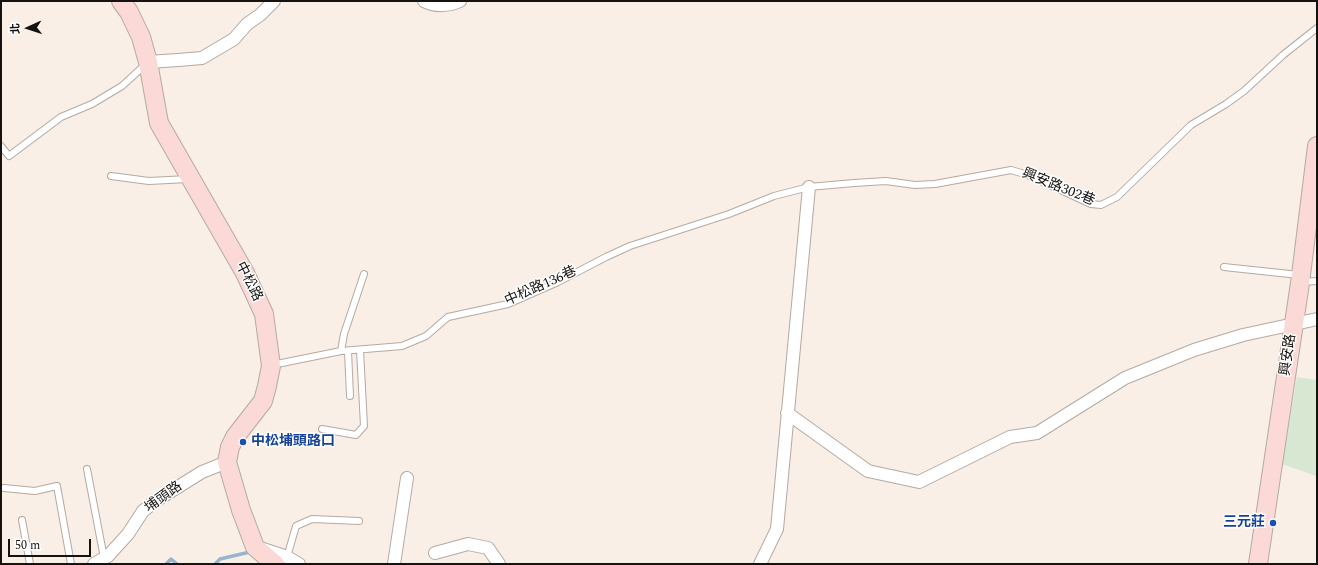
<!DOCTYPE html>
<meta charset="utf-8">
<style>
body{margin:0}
#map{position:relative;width:1318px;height:565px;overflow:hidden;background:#f9efe7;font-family:Spectral,"Noto Sans TC",serif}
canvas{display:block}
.frame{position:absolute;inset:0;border:2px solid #15120f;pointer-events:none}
.north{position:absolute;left:8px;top:8px;width:40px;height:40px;-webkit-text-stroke:3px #fefefe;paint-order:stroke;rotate:267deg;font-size:11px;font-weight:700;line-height:16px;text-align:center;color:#15120f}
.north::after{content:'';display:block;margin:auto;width:14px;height:18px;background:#15120f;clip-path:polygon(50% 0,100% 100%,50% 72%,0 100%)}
.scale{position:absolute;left:8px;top:539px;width:83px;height:18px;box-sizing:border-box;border:2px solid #15120f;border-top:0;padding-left:5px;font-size:12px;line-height:14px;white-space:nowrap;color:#15120f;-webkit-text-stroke:3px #fefefe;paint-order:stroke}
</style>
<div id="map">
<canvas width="1318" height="565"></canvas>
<div class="frame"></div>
<div class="north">北</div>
<div class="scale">50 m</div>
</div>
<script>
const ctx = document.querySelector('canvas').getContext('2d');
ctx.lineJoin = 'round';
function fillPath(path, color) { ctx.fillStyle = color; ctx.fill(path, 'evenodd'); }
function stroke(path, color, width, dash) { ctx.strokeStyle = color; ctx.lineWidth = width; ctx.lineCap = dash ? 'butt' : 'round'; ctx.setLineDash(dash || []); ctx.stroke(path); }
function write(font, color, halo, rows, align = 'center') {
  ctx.font = font + ' Spectral,"Noto Sans TC",serif'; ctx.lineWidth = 3; ctx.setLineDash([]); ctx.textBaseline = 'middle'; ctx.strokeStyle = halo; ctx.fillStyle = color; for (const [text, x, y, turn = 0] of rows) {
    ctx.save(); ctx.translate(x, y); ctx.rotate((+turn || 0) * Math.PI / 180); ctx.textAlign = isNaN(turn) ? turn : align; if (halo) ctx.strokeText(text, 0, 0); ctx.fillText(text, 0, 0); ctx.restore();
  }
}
fillPath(new Path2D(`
 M 1297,377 L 1317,380 L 1316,476 L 1282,464 Z`), '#d8e7d2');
stroke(new Path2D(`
 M 166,564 L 171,559 L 177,564
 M 215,564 L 220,559 L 250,552`), '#98b5cd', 3.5);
const lane = new Path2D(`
 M 1,146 L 9,156 L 61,117 L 92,104 L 122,86 L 146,64
 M 111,176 L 149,181 L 188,179
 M 1224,267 L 1299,275
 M 1303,282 L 1317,281
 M 341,351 L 344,334 L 364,274
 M 348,351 L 350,396
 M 272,365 L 341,351 L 402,346 L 426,336 L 448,317 L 508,304 L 558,282 L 606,257 L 630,246 L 729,214 L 774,196 L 809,187 L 854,183 L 886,181 L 915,185 L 935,184 L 1011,170 L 1028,175 L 1091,204 L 1101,205 L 1117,197 L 1191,125 L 1226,104 L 1244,91 L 1283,55 L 1317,28
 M 322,429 L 356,435 L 364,426 L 360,350
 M 87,469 L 104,558
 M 4,488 L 35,491 L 57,486 L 71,564
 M 22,520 L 30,564
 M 287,557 L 296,526 L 312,519 L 359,521`);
const street = new Path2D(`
 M 424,1 C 435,7 449,6 460,1
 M 148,62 L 178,60 L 202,58 L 234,39 L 247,24 L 260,15 L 274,1
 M 787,413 L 868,471 L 919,482 L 1010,437 L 1037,433 L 1125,378 L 1194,350 L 1243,335 L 1317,319
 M 263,549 L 287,557 L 299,564
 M 435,553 L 468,544 L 488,548 L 499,564
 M 94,564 L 108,556 L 128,534 L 143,511 L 157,500 L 202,472 L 227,462
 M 394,564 L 407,478
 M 760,564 L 777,529 L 809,187`);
const secondary = new Path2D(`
 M 121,1 L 129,12 L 141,37 L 148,62 L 159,123 L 245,273 L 264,314 L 271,366 L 267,386 L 263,401 L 235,437 L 230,447 L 227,462 L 241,510 L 255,547 L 275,564
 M 1258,564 L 1300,283 L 1317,146`);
stroke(lane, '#b4aaa2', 8);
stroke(street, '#b4aaa2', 14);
stroke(secondary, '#b4aaa2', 20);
stroke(lane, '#fff', 6);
stroke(street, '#fff', 12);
stroke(secondary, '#fbd9d7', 18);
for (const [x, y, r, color] of [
 [243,442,4,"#1a4fb4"],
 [1273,523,4,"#1a4fb4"]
]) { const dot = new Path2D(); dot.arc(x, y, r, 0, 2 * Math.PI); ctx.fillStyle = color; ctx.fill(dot); stroke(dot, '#fefefe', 1.5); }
write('14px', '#15120f', '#fefefe', [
 ["興安路302巷",1058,188,22],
 ["中松路",248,282,63],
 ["中松路136巷",541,287,-24],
 ["興安路",1289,355,-82],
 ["埔頭路",164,498,-36]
]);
write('bold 14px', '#164399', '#fefefe', [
 ["中松埔頭路口",251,442],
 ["三元莊",1265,523,"right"]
], 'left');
</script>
